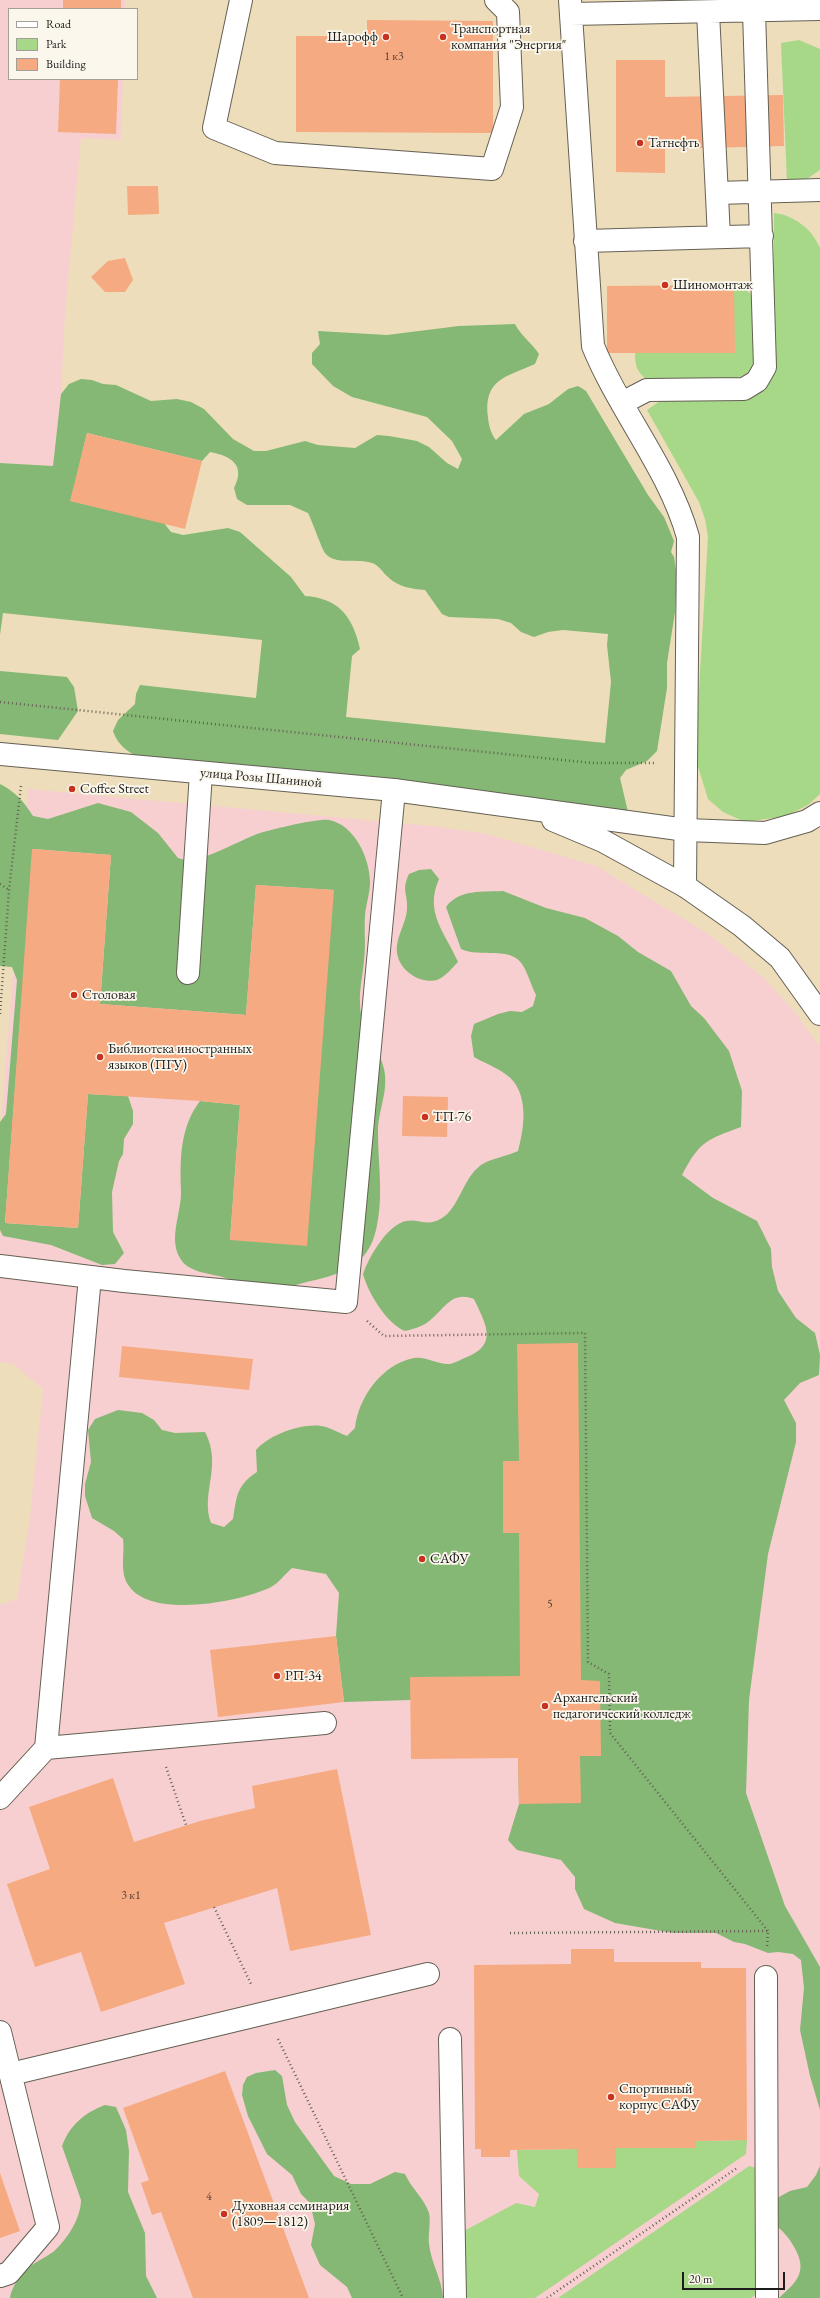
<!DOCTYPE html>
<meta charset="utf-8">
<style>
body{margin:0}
#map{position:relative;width:820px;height:2298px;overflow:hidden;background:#edddbb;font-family:"EB Garamond",serif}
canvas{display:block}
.legend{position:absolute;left:8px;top:8px;width:130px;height:72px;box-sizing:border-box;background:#fbf7ec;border:1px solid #a29f99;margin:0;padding:5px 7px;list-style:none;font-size:12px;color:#1c1c1c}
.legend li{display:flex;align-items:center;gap:8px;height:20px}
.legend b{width:20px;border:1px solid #a29f99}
.scale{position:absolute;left:682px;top:2272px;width:103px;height:18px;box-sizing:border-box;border:2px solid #1c1c1c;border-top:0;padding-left:5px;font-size:12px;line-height:14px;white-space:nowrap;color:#1c1c1c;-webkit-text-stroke:3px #fbf7ec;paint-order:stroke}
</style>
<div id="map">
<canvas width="820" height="2298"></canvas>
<ul class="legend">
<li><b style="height:5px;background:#fff"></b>Road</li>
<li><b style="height:11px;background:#a6d887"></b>Park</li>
<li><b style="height:11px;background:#f6aa81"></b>Building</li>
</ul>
<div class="scale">20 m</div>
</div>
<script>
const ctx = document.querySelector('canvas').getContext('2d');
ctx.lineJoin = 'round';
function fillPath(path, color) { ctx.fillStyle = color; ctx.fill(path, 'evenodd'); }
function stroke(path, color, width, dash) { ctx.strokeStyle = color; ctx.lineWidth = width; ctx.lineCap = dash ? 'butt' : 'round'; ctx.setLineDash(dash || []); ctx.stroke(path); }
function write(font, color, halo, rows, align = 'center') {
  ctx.font = font + ' "EB Garamond",serif'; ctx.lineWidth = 3.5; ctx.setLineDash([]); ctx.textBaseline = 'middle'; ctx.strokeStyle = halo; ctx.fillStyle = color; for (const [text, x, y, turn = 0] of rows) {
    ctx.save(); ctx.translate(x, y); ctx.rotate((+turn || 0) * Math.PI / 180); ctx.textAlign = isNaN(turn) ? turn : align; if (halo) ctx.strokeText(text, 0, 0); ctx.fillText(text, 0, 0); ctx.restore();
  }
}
fillPath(new Path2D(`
 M 0,0 L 125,0 L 125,9 L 9,9 L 9,79 L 123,79 L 121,140 L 81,138 L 65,314 L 61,394 L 53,466 L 0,463 Z
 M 28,789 L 432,826 L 487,834 L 596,866 L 707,933 L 763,977 L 793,1010 L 820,1047 L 820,2298 L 0,2298 L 0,1605 L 17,1599 L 30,1518 L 43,1389 L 13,1364 L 0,1362 L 0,1135 Z`), '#f7cfd0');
fillPath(new Path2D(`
 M 799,40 L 820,49 L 820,170 L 795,187 L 787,182 L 781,43 Z
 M 774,213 C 794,215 812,229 820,248 L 820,794 L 808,805 L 786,816 L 745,822 L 723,812 L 708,799 L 695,757 L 708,537 L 705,519 L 699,502 L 647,410 L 660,401 L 742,395 L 774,367 Z
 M 734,285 C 742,287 750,290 753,299 C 756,306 756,359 753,366 C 749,374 741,377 733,379 L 647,380 C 637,372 635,366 635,353 L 734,352 Z
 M 747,2140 L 746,2154 L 535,2298 L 463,2298 L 462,2232 L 516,2203 L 535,2207 L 539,2194 L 519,2176 L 517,2150 L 577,2149 L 577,2168 L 615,2168 L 616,2148 L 696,2147 L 696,2141 Z
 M 749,2166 L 756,2168 L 759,2292 L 751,2298 L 558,2298 Z`), '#a6d887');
fillPath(new Path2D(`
 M 515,324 C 521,336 531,342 539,354 L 535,364 C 506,377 483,379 488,418 C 489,426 491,434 496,440 L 524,414 L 549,404 L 568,389 L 578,386 L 586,391 L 648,495 L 664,517 L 674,541 L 671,552 L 674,557 L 677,577 L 675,612 L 667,663 L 667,688 L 657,751 L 647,761 L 626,770 L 620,778 L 628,812 L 142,759 C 128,752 118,746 113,731 L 118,720 L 135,704 L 136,694 L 140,685 L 256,698 L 262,640 L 3,613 L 0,635 L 0,463 L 53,466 L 61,394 L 69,384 L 81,379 L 92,380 L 103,384 L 116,385 L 151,401 L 177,399 L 191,402 L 204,409 L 233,439 L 254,451 L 266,451 L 305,441 L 318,445 L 355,448 L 377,435 L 389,436 L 417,441 L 429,447 L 447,463 L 458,469 L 462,459 L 452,441 L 427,417 L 352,397 L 333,386 L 312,364 L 312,353 L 320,344 L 318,331 L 387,335 L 459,326 ZM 87,433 L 202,461 L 210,452 C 231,456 246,465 234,488 L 237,499 L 247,505 L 290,505 L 308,513 C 313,523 321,547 325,553 C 335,566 358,558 372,563 C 379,565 383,573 388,577 C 398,587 412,589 425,590 L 442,614 L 449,617 L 498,619 L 511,623 L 521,632 L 534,637 L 548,632 L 563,630 L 608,634 L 607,645 L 611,682 L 605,743 L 346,717 L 352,656 L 360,649 C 353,617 339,598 305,596 L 291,577 L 240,532 L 228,528 L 183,535 L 171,532 L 164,523 L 71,501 Z
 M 0,671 L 67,677 L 74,687 L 78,711 L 58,740 L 0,734 Z
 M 0,784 C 16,792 24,802 33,816 L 48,819 L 98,803 L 131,812 L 158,833 L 178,858 C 182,859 188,861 193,860 C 205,859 242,840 257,834 C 269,830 318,818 329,820 C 355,825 370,859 370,882 C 370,893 366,904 365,916 C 364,931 366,945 364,960 C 363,975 359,989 360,1004 C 360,1028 379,1046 384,1069 C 389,1091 378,1110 378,1132 C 378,1166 384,1196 376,1230 C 368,1265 342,1274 311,1281 C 302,1283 291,1287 282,1287 C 261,1287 238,1282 219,1276 C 205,1273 187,1271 180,1258 C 168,1238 182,1212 181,1190 C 180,1159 180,1127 200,1101 L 240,1105 L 230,1240 L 333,890 L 256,885 L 246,1015 L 100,1004 L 111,855 L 33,849 L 5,1223 L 78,1228 L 88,1094 L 128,1096 L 133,1111 L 133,1124 L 124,1139 L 123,1154 L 119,1161 L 112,1192 L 113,1232 L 124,1253 L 115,1264 L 102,1265 L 51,1245 L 3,1236 L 0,1230 L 0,1122 L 6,1114 L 17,980 L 12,967 L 0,966 Z
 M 431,869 L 439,879 C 424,913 445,932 458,962 C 452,968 445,977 437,980 C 421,984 402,972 398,957 C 393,940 406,926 407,909 C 408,893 401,891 409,874 L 419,870 Z
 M 503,891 L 546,908 L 585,918 L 618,936 L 638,952 L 671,971 L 691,1006 L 704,1018 L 729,1051 L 742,1091 L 741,1127 C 706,1140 700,1141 682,1175 L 713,1198 L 757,1221 L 771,1249 L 772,1267 L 778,1291 L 796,1318 L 815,1333 L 820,1355 L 819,1375 L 800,1383 L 784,1400 L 796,1423 L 796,1442 L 768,1554 L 749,1700 L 746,1793 L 785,1906 L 820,1967 L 820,2110 L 810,2076 L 800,2030 L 804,1988 L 801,1960 L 793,1954 L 778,1952 L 768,1953 L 745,1944 L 734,1942 L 716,1933 L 673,1933 L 615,1923 L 584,1909 L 575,1889 L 575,1877 L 561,1860 L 517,1850 L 508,1840 L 519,1804 L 518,1758 L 411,1700 L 344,1702 L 336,1636 L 339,1593 L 326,1574 L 292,1568 C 285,1574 279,1583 271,1587 C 241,1602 151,1619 129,1586 C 119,1573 125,1554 123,1539 L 114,1531 L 92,1518 L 85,1496 L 85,1484 L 91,1462 L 88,1430 L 95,1419 L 118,1410 L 142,1413 L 154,1420 L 162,1430 L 175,1433 L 205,1432 C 223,1466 200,1493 211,1523 L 224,1527 L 233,1519 C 237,1496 236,1486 257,1472 L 256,1450 C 269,1435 301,1423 321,1426 C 329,1427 339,1433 347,1436 L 355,1428 C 358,1398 382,1364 414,1358 C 426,1356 438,1365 450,1364 C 455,1363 462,1359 467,1357 C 499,1344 485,1323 474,1299 C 451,1290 444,1310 428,1322 C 421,1327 413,1329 405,1331 C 387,1324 368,1293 363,1274 C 369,1257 387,1225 406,1221 C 419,1218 426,1228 442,1218 C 459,1208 463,1178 481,1165 C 489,1159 508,1156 518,1151 C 524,1129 528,1101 514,1082 C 506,1071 486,1064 474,1057 L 471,1036 L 474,1024 L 498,1014 L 510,1011 L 522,1012 L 533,1006 L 536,995 C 531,985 528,973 522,964 C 510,946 480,958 461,949 L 446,907 C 459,889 483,892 503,891 Z
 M 275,2070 L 282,2076 L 287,2105 L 295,2122 L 334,2176 L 351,2184 L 370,2184 L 395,2172 L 405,2174 C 411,2188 424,2198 429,2213 C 431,2223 428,2234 429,2244 C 431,2263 442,2279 443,2298 L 352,2298 L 347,2287 L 320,2265 L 311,2245 L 315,2224 L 310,2203 L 301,2194 L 292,2175 L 267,2154 L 248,2116 L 242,2095 L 243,2085 L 247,2077 L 256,2073 Z
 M 105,2105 L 116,2107 L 126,2130 L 129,2151 L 128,2192 L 145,2233 L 146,2276 L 157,2298 L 10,2298 C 12,2285 24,2269 35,2263 C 41,2259 48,2256 53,2252 C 67,2240 81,2218 81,2200 L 62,2146 C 70,2125 84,2113 105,2105 Z
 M 820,2166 L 820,2298 L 779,2298 C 787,2290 798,2282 800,2271 C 804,2257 787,2233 776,2226 L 771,2206 L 779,2197 L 790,2191 L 807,2187 L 816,2175 Z`), '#84b874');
fillPath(new Path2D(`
 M 63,0 L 121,0 L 121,9 L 63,9 Z
 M 367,20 L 493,21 L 493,133 L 296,132 L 296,36 L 367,36 Z
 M 616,60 L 665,60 L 665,97 L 783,95 L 784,146 L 665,149 L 665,173 L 616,172 Z
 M 60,79 L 118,79 L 116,134 L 58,132 Z
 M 127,186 L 158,186 L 159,214 L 128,215 Z
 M 125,258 L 133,280 L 125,292 L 105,292 L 91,277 L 108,261 Z
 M 734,285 L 735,353 L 607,353 L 607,286 Z
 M 87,433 L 202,461 L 185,529 L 70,501 Z
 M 32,849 L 111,855 L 100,1004 L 246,1015 L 256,885 L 334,890 L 307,1246 L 230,1240 L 240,1105 L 200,1101 L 88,1094 L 78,1228 L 5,1223 Z
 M 403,1096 L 448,1097 L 447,1137 L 402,1136 Z
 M 578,1343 L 581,1680 L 600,1681 L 601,1756 L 580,1756 L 581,1803 L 519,1804 L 518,1758 L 411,1759 L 410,1677 L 520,1676 L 519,1533 L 503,1533 L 503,1461 L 519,1461 L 517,1344 Z
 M 122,1346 L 253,1359 L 249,1390 L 119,1377 Z
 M 336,1636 L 344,1702 L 218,1717 L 210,1650 Z
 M 337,1769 L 371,1935 L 290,1951 L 277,1888 L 164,1923 L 185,1984 L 101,2012 L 81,1952 L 35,1967 L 7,1884 L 50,1869 L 29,1807 L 113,1778 L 134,1842 L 200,1821 L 255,1808 L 252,1786 Z
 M 571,1949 L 614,1949 L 614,1962 L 701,1962 L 701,1968 L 746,1968 L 747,2140 L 696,2141 L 696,2148 L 616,2148 L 616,2168 L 577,2168 L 577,2149 L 510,2150 L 510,2157 L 481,2157 L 481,2149 L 475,2149 L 474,1965 L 571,1964 Z
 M 225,2071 L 309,2298 L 193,2298 L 161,2212 L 152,2215 L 141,2183 L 149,2180 L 123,2108 Z
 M 0,2173 L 20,2231 L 0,2238 Z`), '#f6aa81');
const minor = new Path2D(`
 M 241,0 L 214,128 L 275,153 L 492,169 L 512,107 L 508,12 L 496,0
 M 570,0 L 593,346 C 620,412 669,469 688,537 L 685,886
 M 708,12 L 719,237
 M 571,14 L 820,9
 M 717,193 L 820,190
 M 585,241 L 762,236
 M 622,403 L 647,390 L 744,389 L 757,381 L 765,367 L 754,11
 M 188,973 L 201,773
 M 0,1266 L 124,1281 L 346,1302 L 394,790
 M 46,1748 L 90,1277
 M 0,1798 L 46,1748 L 325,1723
 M 766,1977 L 767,2298
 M 0,2032 L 48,2227 L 9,2273 L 0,2276
 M 450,2039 L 455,2298
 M 11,2074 L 428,1974`);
const major = new Path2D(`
 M 0,754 L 394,790 L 686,830 L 765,833 L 807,821 L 820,813
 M 553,820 L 603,841 L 685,886 L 742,926 L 780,958 L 820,1014`);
stroke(minor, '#656054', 24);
stroke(major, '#656054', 24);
stroke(new Path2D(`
 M 0,702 L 592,763 L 656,763
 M 0,884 L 9,890
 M 0,1014 L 9,890 L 21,786
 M 367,1321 L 384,1336 L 585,1333 L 588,1662 L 609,1674 L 610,1733 L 768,1931
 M 166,1767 L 186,1825
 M 214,1907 L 252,1986
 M 510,1933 L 768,1931 L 767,1948
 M 278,2039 L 403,2298
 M 547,2298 L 737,2168`), '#656054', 2.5, [1, 3]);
stroke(minor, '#fff', 22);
stroke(major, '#fff', 22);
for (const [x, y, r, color] of [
 [386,37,4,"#c8321e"],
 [443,37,4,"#c8321e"],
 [640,143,4,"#c8321e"],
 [665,285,4,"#c8321e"],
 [72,789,4,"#c8321e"],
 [74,995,4,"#c8321e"],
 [100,1057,4,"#c8321e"],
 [425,1117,4,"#c8321e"],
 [422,1559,4,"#c8321e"],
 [277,1676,4,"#c8321e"],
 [545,1706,4,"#c8321e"],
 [611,2097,4,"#c8321e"],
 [224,2214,4,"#c8321e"]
]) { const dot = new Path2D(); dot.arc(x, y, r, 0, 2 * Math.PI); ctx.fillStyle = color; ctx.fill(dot); stroke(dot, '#fbf7ec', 1.5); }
write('12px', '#524035', null, [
 ["1 к3",394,57],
 ["5",550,1604],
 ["3 к1",131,1896],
 ["4",209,2197]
]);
write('14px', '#1c1c1c', '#fbf7ec', [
 ["Транспортная",451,29],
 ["компания \"Энергия\"",451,45],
 ["Шарофф",378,37,"right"],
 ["Татнефть",648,143],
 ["Шиномонтаж",673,285],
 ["Coffee Street",80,789],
 ["Столовая",82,995],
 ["Библиотека иностранных",108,1049],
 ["языков (ПГУ)",108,1065],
 ["ТП-76",433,1117],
 ["САФУ",430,1559],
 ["РП-34",285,1676],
 ["Архангельский",553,1698],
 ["педагогический колледж",553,1714],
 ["Спортивный",619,2089],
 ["корпус САФУ",619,2105],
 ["Духовная семинария",232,2206],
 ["(1809—1812)",232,2222]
], 'left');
write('14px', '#1c1c1c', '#fbf7ec', [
 ["улица Розы Шаниной",261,778,5]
]);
</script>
